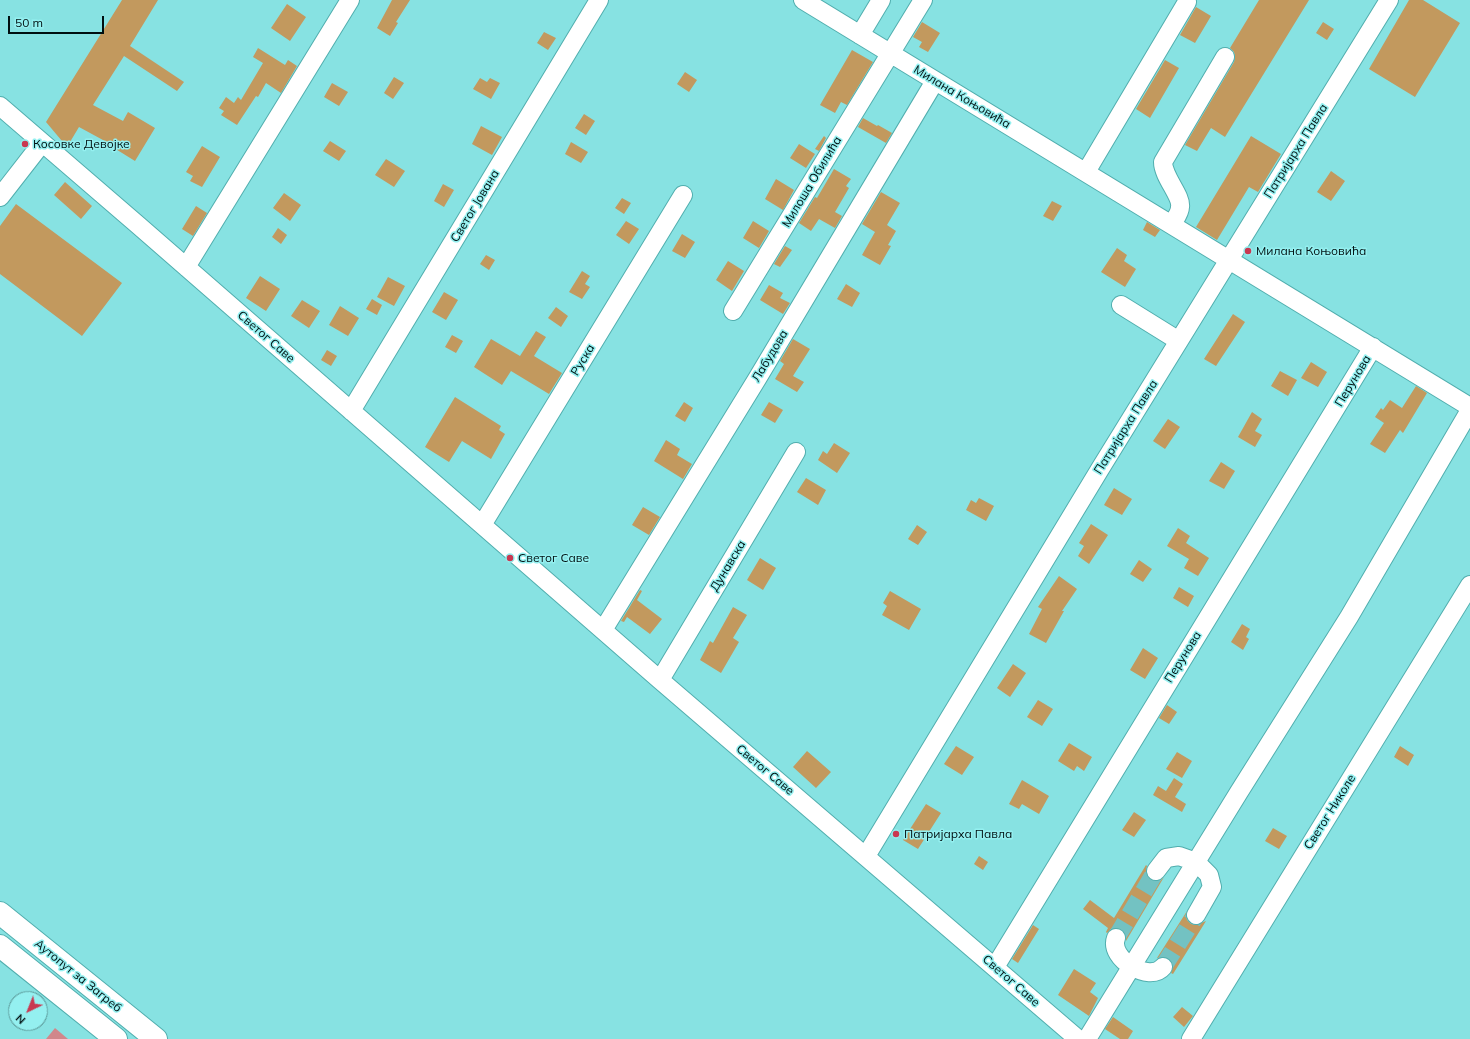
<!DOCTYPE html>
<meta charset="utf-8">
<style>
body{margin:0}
#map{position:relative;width:1470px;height:1039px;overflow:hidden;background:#87e2e2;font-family:Mulish,sans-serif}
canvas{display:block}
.north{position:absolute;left:8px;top:991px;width:40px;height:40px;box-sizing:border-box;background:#94f0f0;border:1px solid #599696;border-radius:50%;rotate:223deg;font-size:11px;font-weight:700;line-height:16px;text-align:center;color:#000f10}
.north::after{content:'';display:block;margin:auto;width:14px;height:18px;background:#c93851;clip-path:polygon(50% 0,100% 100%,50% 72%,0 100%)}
.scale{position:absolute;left:8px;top:16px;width:96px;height:18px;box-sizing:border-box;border:2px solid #000f10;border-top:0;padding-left:5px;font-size:12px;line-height:14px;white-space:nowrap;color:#000f10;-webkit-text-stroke:3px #94f0f0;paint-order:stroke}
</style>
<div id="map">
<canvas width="1470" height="1039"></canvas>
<div class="north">N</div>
<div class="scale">50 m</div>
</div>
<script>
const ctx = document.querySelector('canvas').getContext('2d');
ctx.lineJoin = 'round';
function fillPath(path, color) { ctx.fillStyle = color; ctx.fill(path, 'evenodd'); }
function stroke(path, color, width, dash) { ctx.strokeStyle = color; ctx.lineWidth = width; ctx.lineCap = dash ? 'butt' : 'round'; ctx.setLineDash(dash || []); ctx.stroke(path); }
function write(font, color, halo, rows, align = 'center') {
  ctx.font = font + ' Mulish,sans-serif'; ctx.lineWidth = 3; ctx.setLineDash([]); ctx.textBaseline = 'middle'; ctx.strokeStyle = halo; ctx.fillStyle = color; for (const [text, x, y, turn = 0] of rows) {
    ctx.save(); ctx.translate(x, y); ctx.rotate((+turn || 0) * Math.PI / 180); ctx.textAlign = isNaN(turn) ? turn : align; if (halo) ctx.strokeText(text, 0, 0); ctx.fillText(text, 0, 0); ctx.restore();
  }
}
fillPath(new Path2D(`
 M 55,1028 L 68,1039 L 46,1039 Z`), '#d1878b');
fillPath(new Path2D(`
 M 122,0 L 158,0 L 130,46 L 184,82 L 177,91 L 124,56 L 93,105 L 123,121 L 128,112 L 155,128 L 135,161 L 114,148 L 114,146 L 79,127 L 67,147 L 46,122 Z
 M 392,0 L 410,0 L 396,22 L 398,23 L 390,36 L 377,28 Z
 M 1259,0 L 1309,0 L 1225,137 L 1211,128 L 1197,151 L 1185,145 L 1234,62 L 1235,57 L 1234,52 L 1230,48 Z
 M 1409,0 L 1423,0 L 1460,23 L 1415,97 L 1369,69 Z
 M 287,4 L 306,17 L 290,41 L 271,28 Z
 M 1196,7 L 1211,16 L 1195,43 L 1180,35 Z
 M 922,22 L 940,33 L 928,52 L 919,47 L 922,42 L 913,37 Z
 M 1323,22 L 1334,29 L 1327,40 L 1316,33 Z
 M 544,32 L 556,38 L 548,50 L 537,43 Z
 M 258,48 L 285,65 L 288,60 L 297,66 L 281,93 L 266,83 L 258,97 L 256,96 L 237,125 L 221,115 L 224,111 L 219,108 L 226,97 L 234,103 L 238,97 L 241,100 L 263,63 L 253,57 Z
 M 852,50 L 873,62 L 847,105 L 841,102 L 835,113 L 820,105 Z
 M 1165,60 L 1179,68 L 1150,118 L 1136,109 Z
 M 685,72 L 697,80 L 689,92 L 677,84 Z
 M 394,77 L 404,83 L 393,99 L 384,93 Z
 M 480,78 L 487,82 L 490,78 L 500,83 L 491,99 L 473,89 Z
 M 332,83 L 348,92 L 339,106 L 324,97 Z
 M 584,114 L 595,121 L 586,135 L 575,128 Z
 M 863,118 L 877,126 L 878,125 L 892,133 L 886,143 L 858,127 Z
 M 481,126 L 502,137 L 492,155 L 472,144 Z
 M 824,136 L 826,138 L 819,151 L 815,149 Z
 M 1251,136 L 1281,154 L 1258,192 L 1249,187 L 1217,240 L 1196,227 Z
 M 330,141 L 346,151 L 339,161 L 323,151 Z
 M 571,142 L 588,152 L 581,163 L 565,154 Z
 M 799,144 L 815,154 L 806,168 L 790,158 Z
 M 202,146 L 220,157 L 202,187 L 190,181 L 193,176 L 186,172 Z
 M 386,159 L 405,171 L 394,187 L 375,175 Z
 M 834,169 L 851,179 L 846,186 L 849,188 L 835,212 L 842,216 L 835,228 L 819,219 L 811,231 L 799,223 L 815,197 L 817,198 Z
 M 1331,171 L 1345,181 L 1331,201 L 1317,192 Z
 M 776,179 L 794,190 L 783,210 L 765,199 Z
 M 65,182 L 92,206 L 81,219 L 54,195 Z
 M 443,184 L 454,190 L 444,207 L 434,201 Z
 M 881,192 L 900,203 L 887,225 L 896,231 L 888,245 L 891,246 L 880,265 L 862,255 L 875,232 L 862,224 Z
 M 284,193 L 301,205 L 290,221 L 273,208 Z
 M 622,198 L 631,203 L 624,214 L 615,208 Z
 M 1052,201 L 1062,206 L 1053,221 L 1043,216 Z
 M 16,204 L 122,283 L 82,336 L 0,274 L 0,226 Z
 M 196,206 L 207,213 L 193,236 L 182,229 Z
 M 626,221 L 639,229 L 629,244 L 616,235 Z
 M 753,221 L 769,231 L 759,248 L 743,238 Z
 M 1147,222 L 1160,230 L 1155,237 L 1143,230 Z
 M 278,228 L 287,235 L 281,244 L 272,237 Z
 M 682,234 L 695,242 L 685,258 L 672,251 Z
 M 785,246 L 792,250 L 780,267 L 774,264 Z
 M 1117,248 L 1127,255 L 1124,261 L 1136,269 L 1125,287 L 1101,272 Z
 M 486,255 L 495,260 L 489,270 L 480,264 Z
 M 728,261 L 744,271 L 732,291 L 716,280 Z
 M 582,271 L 590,276 L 585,284 L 590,287 L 582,299 L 569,292 Z
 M 260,276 L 280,289 L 266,311 L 246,298 Z
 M 388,277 L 405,286 L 394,306 L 377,297 Z
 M 846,284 L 860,293 L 852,307 L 837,299 Z
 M 769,285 L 783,293 L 780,298 L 790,303 L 783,314 L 760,300 Z
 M 444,292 L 458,300 L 446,320 L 432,312 Z
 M 372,299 L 382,305 L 377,315 L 366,309 Z
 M 302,300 L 320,311 L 309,328 L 291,316 Z
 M 340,306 L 359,318 L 348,336 L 329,325 Z
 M 556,307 L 568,316 L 561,327 L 548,318 Z
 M 1233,314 L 1245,322 L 1216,366 L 1204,359 Z
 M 536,331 L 546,337 L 534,356 L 562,373 L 549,394 L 511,371 L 502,385 L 474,367 L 491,339 L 520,356 Z
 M 452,335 L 463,341 L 456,353 L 445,347 Z
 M 793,339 L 810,349 L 793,376 L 804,382 L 797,392 L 775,379 L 784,364 L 780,361 Z
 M 327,350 L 337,356 L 331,366 L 321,360 Z
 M 1311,362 L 1327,372 L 1318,387 L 1301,378 Z
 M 1280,371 L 1297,380 L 1288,396 L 1271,386 Z
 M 1416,386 L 1427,393 L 1403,433 L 1400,430 L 1385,453 L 1370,444 L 1384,423 L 1375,417 L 1381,408 L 1383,410 L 1390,400 L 1402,408 Z
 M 455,397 L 501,426 L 499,430 L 505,434 L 491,459 L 462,441 L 449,462 L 425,447 Z
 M 684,402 L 693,408 L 685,422 L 675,416 Z
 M 769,402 L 783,410 L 775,423 L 761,415 Z
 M 1252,412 L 1262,419 L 1255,431 L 1262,435 L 1255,447 L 1238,437 Z
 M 1168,419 L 1180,427 L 1165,449 L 1153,441 Z
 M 666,440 L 680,449 L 677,455 L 692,464 L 683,479 L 654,461 Z
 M 834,443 L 850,453 L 837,473 L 818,460 L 823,451 L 827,454 Z
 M 1221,462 L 1235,471 L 1224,489 L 1209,481 Z
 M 806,478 L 826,490 L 818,505 L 797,492 Z
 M 1114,488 L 1132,499 L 1122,515 L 1104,505 Z
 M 979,498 L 994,506 L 986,521 L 966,510 L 971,500 L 976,503 Z
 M 643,507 L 660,517 L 649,535 L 632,525 Z
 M 1091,524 L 1108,535 L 1089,564 L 1078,556 L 1084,546 L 1079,543 Z
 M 917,525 L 927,532 L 918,545 L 908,539 Z
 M 1178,528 L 1190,536 L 1186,543 L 1209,558 L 1198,576 L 1184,568 L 1189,559 L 1167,546 Z
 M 760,558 L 776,568 L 763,590 L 747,580 Z
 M 1139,560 L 1152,569 L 1143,582 L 1130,574 Z
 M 1059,576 L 1077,589 L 1062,611 L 1064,611 L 1046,643 L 1029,634 L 1042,609 L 1038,607 Z
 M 1179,587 L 1194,596 L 1188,607 L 1173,598 Z
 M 640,590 L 642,591 L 637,600 L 662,619 L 650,634 L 627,617 L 624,622 L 621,621 Z
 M 890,591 L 921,609 L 909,630 L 882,615 L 887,606 L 883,603 Z
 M 733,607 L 747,615 L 733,638 L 739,642 L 721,673 L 700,660 L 710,641 L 713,643 Z
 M 1242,624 L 1250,629 L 1246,637 L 1249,639 L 1243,650 L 1231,642 Z
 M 1143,648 L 1158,658 L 1145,679 L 1130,670 Z
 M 1013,664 L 1026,673 L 1010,697 L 997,688 Z
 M 1038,700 L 1053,709 L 1042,726 L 1027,717 Z
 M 1167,705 L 1177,712 L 1169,724 L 1159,718 Z
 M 1069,743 L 1092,757 L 1084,771 L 1077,766 L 1074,771 L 1058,761 Z
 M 956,746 L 974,757 L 962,775 L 944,764 Z
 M 1400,746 L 1414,755 L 1408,766 L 1394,757 Z
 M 807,751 L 831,772 L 816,788 L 793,767 Z
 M 1177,752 L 1192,761 L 1182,778 L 1166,769 Z
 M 1174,778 L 1183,784 L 1175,797 L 1186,804 L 1182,812 L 1153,795 L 1158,786 L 1166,791 Z
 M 1022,780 L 1049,796 L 1039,814 L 1022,804 L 1019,809 L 1009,804 Z
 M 926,804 L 941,813 L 918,849 L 903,840 Z
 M 1134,812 L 1146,820 L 1134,837 L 1122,830 Z
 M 1273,828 L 1287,836 L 1279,849 L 1265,841 Z
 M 979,856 L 988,862 L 983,870 L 974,864 Z
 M 1146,865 L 1147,866 L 1146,870 L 1146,875 L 1150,880 L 1154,881 L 1160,881 L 1164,877 L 1126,941 L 1126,934 L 1122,929 L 1117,928 L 1112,928 L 1107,933 L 1106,932 L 1108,928 L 1083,909 L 1090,900 L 1114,918 Z
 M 1187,911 L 1186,915 L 1187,920 L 1191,924 L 1196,925 L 1206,921 L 1173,974 L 1171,973 L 1173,967 L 1171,961 L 1168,958 L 1163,957 L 1157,958 Z
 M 1033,925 L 1039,929 L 1018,963 L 1012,959 Z
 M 1074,969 L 1096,983 L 1090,992 L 1098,998 L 1089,1016 L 1058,995 Z
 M 1182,1007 L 1193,1016 L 1184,1027 L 1173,1017 Z
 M 1113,1017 L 1133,1031 L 1128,1039 L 1120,1039 L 1105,1029 Z`), '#c2995e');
stroke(new Path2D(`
 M 1116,938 L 1156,871
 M 1163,967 L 1196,915`), '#73c2c2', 18, [18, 9]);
const minor = new Path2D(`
 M 803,0 L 1470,407
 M 860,35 L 881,0
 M 0,106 L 138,225 L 660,680 L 1078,1039
 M 1086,172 L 1187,2
 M 0,197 L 42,143
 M 1172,224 C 1175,219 1180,213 1180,207 C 1182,196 1163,177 1163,162 L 1225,57
 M 186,267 L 350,0
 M 1121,305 L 1179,341
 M 733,311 L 923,0
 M 351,411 L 599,0
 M 482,525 L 683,195
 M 603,630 L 757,379 L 935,81
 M 660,680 L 796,452
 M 866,856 L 1100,469 L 1389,0
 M 1156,871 L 1166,858 L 1179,856 L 1196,862 L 1209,875 L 1212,887 L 1196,915
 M 1116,938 C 1108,959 1150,983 1163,967
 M 995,967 L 1373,347
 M 1087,1039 L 1239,792 L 1349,617 L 1470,410
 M 1191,1039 L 1470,585`);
const highway = new Path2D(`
 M 0,913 L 156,1039
 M 0,946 L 116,1039`);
stroke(minor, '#51aeae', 20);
stroke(highway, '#51aeae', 24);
stroke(minor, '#fff', 18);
stroke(highway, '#fff', 22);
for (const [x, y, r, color] of [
 [25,144,4,"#c93851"],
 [1248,251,4,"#c93851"],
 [510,558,4,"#c93851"],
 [896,834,4,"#c93851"]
]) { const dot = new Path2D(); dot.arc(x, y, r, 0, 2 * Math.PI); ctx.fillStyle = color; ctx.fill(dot); stroke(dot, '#94f0f0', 1.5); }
write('12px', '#000f10', '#94f0f0', [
 ["Милана Коњовића",962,97,31],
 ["Патријарха Павла",1296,151,-58],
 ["Милоша Обилића",812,182,-59],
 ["Светог Јована",475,206,-59],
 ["Светог Саве",266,337,41],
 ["Лабудова",770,356,-59],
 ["Руска",583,360,-59],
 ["Перунова",1353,381,-59],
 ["Патријарха Павла",1126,427,-58],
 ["Дунавска",728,566,-59],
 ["Перунова",1183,657,-58],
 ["Светог Саве",765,770,40],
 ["Светог Николе",1330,812,-58],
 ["Аутопут за Загреб",78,976,39],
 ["Светог Саве",1011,981,41]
]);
write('12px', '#000f10', '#94f0f0', [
 ["Косовке Девојке",33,144],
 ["Милана Коњовића",1256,251],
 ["Светог Саве",518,558],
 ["Патријарха Павла",904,834]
], 'left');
</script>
